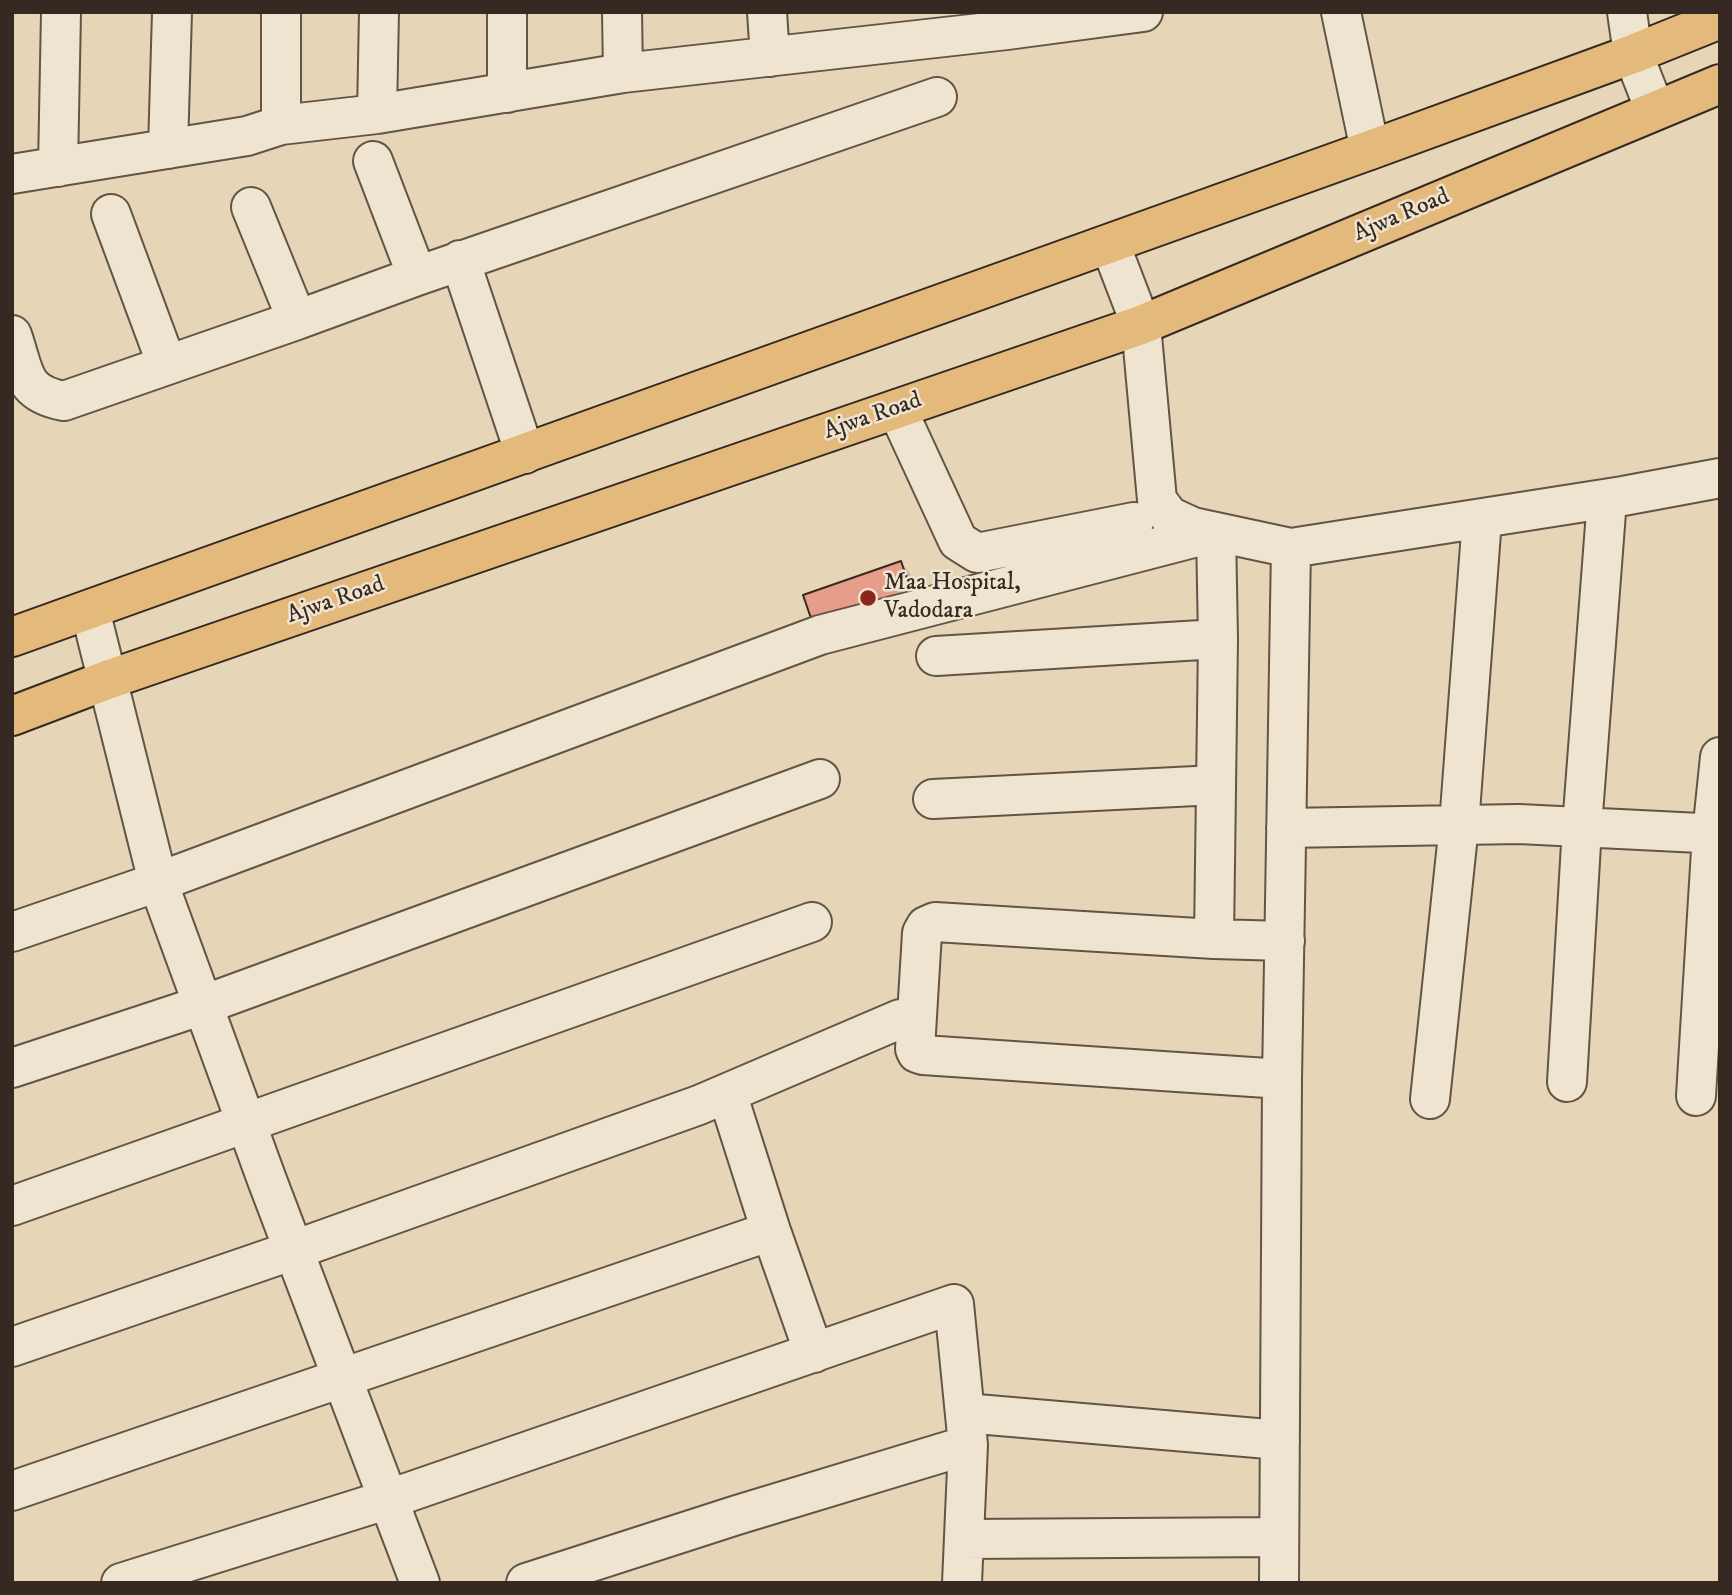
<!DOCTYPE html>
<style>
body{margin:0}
#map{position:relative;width:1732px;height:1595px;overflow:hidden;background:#e7d5b7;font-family:"IM FELL DW Pica",serif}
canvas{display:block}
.frame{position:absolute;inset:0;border:14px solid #362922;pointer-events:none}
</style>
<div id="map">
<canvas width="1732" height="1595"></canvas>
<div class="frame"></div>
</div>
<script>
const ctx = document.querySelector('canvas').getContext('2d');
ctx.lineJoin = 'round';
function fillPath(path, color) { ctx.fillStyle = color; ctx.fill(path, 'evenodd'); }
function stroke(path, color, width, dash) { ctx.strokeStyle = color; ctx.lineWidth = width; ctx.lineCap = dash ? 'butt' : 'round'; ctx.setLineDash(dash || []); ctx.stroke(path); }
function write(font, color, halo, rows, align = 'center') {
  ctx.font = font + ' "IM FELL DW Pica",serif'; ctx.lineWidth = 5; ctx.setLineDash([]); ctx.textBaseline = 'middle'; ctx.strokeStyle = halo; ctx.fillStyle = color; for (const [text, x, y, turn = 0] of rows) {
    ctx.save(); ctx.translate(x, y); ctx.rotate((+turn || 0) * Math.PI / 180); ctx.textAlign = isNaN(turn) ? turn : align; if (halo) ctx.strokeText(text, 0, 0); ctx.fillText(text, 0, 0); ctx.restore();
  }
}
fillPath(new Path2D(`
 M 900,563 L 909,572 L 924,614 L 866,624 Z`), '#0003');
const building = new Path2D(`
 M 901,561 L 916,605 L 815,630 L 803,595 Z`);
fillPath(building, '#e69e8a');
stroke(building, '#362922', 2);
const street = new Path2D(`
 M 281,12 L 281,125
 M 507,12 L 507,93
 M 622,12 L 623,73
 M 767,12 L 770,57
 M 1341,12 L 1370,150
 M 1627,12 L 1633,54 L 1655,110
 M 377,114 L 379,12
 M 168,149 L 172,12
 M 373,161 L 417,276
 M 58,167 L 61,12
 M 12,174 L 247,136 L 281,125 L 377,114 L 623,73 L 1007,30 L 1143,12
 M 251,207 L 297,320 L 417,276 L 937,97
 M 111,214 L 167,365
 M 1110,244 L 1141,325 L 1157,500 L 1169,516 L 1193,527 L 1291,548 L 1282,1079 L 1279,1583
 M 460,260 L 525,454
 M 12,335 C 25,372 21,393 64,401 L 297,320
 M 897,409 L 958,541 L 977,553 L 1134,522
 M 1291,548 L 1623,496 L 1720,478
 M 90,610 L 158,882 L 267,1180 L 420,1583
 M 936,656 L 1218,639
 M 933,799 L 1216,785
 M 1286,828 L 1519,824 L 1720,834
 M 12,932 L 158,882 L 820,635 L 1216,532 L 1218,639 L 1214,939
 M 12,1068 L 203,1005 L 820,779
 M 1282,1079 L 923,1055 L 917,1053 L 915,1049 L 922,933 L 926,926 L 935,922 L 1214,939 L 1285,941
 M 1567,1082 L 1582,827 L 1607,499
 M 727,1093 L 771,1231 L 814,1353
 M 1696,1096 L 1712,834 L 1720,757
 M 1430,1099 L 1459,825 L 1482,519
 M 12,1206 L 812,922
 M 12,1347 L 294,1250 L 699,1105 L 900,1019
 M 965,1413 L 1280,1440
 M 12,1491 L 771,1231
 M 964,1539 L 1279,1537
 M 121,1583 L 389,1499 L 954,1304 L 968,1445 L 962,1583
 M 526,1583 L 737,1515 L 968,1445`);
const primary = new Path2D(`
 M 12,637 L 1370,150 L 1633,54 L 1720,19
 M 12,716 L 107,680 L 1141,325 L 1720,84`);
stroke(street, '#625447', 42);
stroke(primary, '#362922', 42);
stroke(street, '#efe4d0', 38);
stroke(primary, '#e4ba7c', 38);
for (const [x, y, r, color] of [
 [868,598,9,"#8f2418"]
]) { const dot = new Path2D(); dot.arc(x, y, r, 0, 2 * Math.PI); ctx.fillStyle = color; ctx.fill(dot); stroke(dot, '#efe4d0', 2.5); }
write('24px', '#362922', '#efe4d0', [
 ["Ajwa Road",1402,216,-23],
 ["Ajwa Road",873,417,-19],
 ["Ajwa Road",336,601,-19]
]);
write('24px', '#362922', '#efe4d0', [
 ["Maa Hospital,",884,584],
 ["Vadodara",884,612]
], 'left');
</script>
